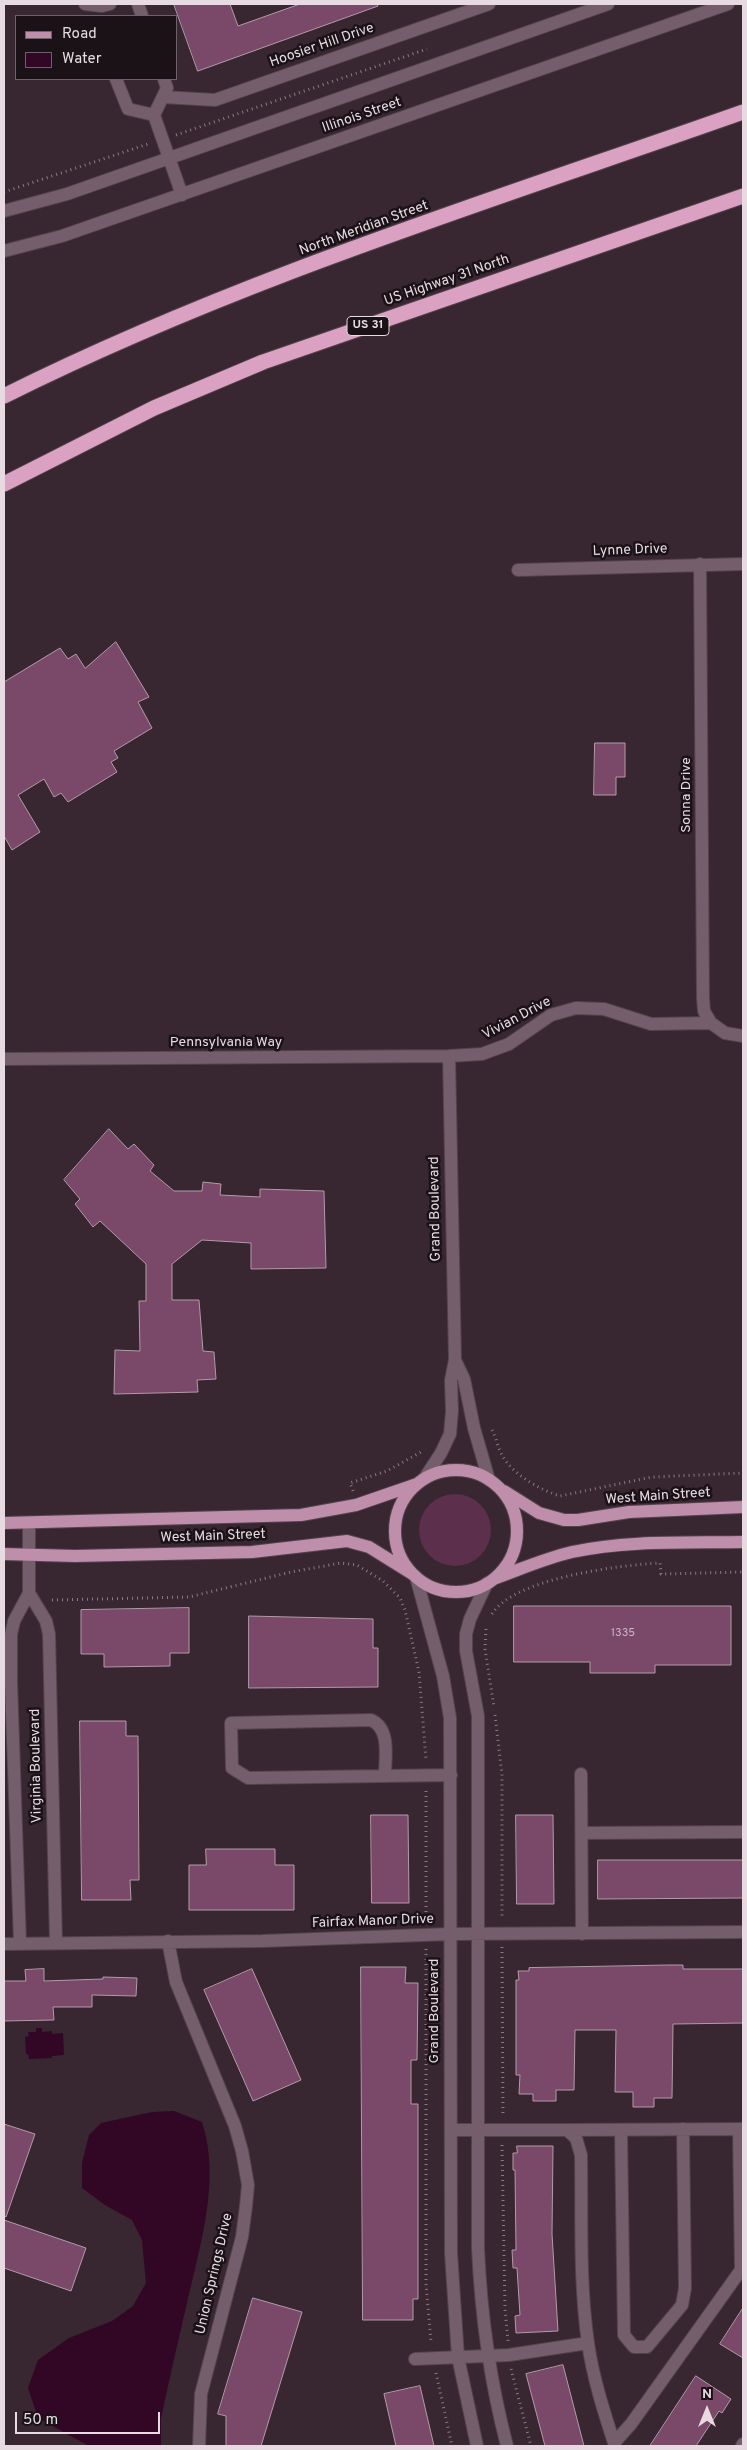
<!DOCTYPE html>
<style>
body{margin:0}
#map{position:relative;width:747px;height:2450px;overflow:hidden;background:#382631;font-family:Overpass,sans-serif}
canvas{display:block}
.frame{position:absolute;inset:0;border:5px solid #e7dbe1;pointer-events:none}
.legend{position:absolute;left:15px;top:15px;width:162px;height:65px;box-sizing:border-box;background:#1a1217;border:1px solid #6c6268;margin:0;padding:6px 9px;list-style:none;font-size:15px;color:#e7dbe1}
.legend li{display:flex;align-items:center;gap:10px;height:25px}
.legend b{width:25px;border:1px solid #6c6268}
.north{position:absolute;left:682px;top:2385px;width:50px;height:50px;-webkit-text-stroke:4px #1a1217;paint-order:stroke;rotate:0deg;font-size:14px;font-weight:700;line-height:20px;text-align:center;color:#e7dbe1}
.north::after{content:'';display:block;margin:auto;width:18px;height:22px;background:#e7dbe1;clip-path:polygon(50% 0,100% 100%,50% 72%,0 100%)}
.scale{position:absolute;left:15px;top:2412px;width:145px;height:22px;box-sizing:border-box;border:2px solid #e7dbe1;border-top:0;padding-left:6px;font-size:15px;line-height:18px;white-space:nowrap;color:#e7dbe1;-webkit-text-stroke:4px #1a1217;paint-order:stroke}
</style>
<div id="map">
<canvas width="747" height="2450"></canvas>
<div class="frame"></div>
<ul class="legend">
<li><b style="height:6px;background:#be8eaa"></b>Road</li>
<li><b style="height:14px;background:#320625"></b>Water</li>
</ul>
<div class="north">N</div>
<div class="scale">50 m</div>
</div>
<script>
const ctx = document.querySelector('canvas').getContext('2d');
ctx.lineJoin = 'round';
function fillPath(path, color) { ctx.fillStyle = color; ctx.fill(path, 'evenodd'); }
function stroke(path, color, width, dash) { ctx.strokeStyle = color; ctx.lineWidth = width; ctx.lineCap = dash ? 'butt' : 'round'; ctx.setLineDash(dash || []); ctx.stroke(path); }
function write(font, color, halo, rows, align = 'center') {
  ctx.font = font + ' Overpass,sans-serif'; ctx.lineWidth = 5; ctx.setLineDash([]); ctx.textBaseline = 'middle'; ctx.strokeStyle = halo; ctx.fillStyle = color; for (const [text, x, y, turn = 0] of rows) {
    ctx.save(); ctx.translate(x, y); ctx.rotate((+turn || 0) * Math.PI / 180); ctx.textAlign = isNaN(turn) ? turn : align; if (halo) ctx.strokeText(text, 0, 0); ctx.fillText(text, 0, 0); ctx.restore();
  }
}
fillPath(new Path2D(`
 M419 1530a36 36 0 1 1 72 0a36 36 0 1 1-72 0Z`), '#5c2f4c');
fillPath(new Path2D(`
 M 36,2028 L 42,2028 L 42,2032 L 52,2031 L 52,2034 L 63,2033 L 64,2055 L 52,2056 L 52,2058 L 29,2059 L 28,2054 L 26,2054 L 25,2037 L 29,2036 L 28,2032 L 36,2032 Z
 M 174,2111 L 202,2122 C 221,2180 200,2245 187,2303 C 178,2341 169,2380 161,2419 L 161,2446 L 89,2446 L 38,2418 L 28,2388 L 38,2360 L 69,2338 L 112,2321 L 133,2306 L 146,2283 L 142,2240 L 132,2220 L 105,2205 L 82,2188 L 82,2163 L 89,2135 L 101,2123 L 152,2112 Z`), '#320625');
const building = new Path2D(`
 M 174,4 L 230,4 L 238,26 L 300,4 L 377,4 L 378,6 L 198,71 Z
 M 116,642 L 149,697 L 138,702 L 152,728 L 114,751 L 118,758 L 111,762 L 117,772 L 68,802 L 61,793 L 54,797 L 44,779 L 18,795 L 40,832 L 12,850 L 4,836 L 4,682 L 60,648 L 68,659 L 76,654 L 85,668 Z
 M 595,743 L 625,743 L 625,777 L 616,777 L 616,795 L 594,795 Z
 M 109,1129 L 128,1149 L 134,1144 L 154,1165 L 150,1171 L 174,1191 L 202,1191 L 203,1182 L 221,1184 L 220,1195 L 260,1197 L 260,1189 L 324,1191 L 326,1268 L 251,1269 L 251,1243 L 202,1240 L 172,1264 L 172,1300 L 199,1300 L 203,1351 L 214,1352 L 216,1379 L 197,1380 L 198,1392 L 114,1394 L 115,1350 L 140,1351 L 139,1301 L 146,1301 L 146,1264 L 100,1221 L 93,1227 L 75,1204 L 80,1199 L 64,1180 Z
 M 514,1606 L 731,1606 L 731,1665 L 655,1665 L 655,1673 L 590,1673 L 590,1662 L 514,1662 Z
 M 189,1608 L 189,1653 L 170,1653 L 170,1666 L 104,1667 L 104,1654 L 81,1654 L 81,1610 Z
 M 249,1616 L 373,1619 L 373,1648 L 378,1648 L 378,1687 L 249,1688 Z
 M 80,1721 L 126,1721 L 126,1736 L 138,1736 L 139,1880 L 130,1880 L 131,1900 L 82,1900 Z
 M 371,1815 L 408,1815 L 409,1903 L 372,1903 Z
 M 516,1815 L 553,1815 L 554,1904 L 517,1904 Z
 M 206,1849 L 275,1849 L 275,1865 L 294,1865 L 294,1910 L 189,1910 L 189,1865 L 206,1865 Z
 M 598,1860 L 743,1860 L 743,1898 L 598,1899 Z
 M 668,1965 L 683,1965 L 683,1969 L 743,1969 L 743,2023 L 673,2024 L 672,2098 L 654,2098 L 654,2107 L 633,2107 L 633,2092 L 615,2092 L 616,2030 L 575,2030 L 574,2090 L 556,2090 L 556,2101 L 533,2101 L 533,2094 L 519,2094 L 520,2075 L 516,2075 L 516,1980 L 519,1980 L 518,1971 L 529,1971 L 529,1968 Z
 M 361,1967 L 406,1967 L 405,1983 L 418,1983 L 417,2060 L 411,2060 L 411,2104 L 418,2104 L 418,2299 L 413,2299 L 413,2320 L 363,2320 Z
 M 44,1969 L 44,1981 L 103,1979 L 103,1977 L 137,1978 L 136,1996 L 92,1995 L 92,2007 L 53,2007 L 54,2020 L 4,2021 L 4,1981 L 26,1981 L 25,1970 Z
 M 252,1969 L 301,2080 L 253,2101 L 204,1990 Z
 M 4,2124 L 35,2134 L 6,2217 L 4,2216 Z
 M 517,2146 L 553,2146 L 552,2234 L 558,2331 L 516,2333 L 515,2316 L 520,2315 L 517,2268 L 513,2268 L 512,2250 L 516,2250 L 515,2170 L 513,2170 L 513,2153 L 517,2153 Z
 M 4,2220 L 86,2248 L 71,2291 L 4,2268 Z
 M 253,2298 L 302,2312 L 261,2446 L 226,2446 L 226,2416 L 218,2414 Z
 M 743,2308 L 743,2358 L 720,2344 Z
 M 563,2365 L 584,2446 L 545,2446 L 526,2374 Z
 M 696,2376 L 731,2399 L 722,2413 L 719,2411 L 696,2446 L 650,2446 Z
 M 420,2386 L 434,2446 L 396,2446 L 384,2394 Z`);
fillPath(building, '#7a4868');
stroke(building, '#b29ba8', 1);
const minor = new Path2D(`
 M 85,4 L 102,6 L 110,4
 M 138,4 L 142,16
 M 116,79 L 128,109 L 154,115
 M 164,79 L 167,88 L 154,115 L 182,195
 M 163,97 L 215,100 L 489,4
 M 4,211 L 67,194 L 608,4
 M 4,251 L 62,236 L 728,4
 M 700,564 L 703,998 L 704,1011 L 711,1023
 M 518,570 L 743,564
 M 4,1059 L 449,1056 L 482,1054 L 509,1044 L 551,1015 L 576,1008 L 604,1009 L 651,1024 L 711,1023 L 725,1033 L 743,1036
 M 455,1360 L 464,1379 L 474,1428 L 489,1480
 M 424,1479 L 441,1453 L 450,1434 L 452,1411 L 451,1380 L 455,1360 L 449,1056
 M 416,1577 L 443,1676 L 450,1718 L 451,2253 L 458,2357 L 477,2446
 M 487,1583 L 470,1619 L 466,1634 L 466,1651 L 478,1716 L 478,2248 C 481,2315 490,2381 507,2446
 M 29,1593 L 46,1621 L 49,1634 L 56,1943
 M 581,1774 L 582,1934
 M 385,1776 C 385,1757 391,1729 371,1720 L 231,1723 L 232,1768 L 248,1778 L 451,1775
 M 582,1833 L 743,1832
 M 168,1941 L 176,1982 L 235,2126 L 242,2151 L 248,2185 L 246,2206 L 242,2237 L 201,2394 L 199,2446
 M 20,1943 L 11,1682 L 11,1635 L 14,1621 L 29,1593 L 29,1523
 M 4,1944 L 262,1941 L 450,1934 L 743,1932
 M 739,2129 L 741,2269
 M 451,2130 L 567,2130 L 576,2138 L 581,2155 C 582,2217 579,2281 588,2343 C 593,2378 604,2412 615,2446
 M 567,2130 L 743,2129
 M 621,2130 L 624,2335 L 634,2347 L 647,2347 L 682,2305 L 685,2288 L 683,2129
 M 415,2359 L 509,2355 L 588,2343
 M 614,2443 L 631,2424 L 743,2267
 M 742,2446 L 743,2444`);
const major = new Path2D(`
 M395 1531a61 61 0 1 1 122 0a61 61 0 1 1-122 0Z
 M 504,1491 L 539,1513 L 564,1520 L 578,1520 L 629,1512 L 743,1507
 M 4,1523 L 301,1515 L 356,1505 L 417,1484
 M 4,1554 L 75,1556 L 252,1552 L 347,1541 L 369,1547 L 414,1575
 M 496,1578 C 521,1569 546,1558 572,1552 C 627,1540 687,1543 743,1542`);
const highway = new Path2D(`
 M 4,396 C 240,278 494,200 743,112
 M 4,484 L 154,408 L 263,362 L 743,196`);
stroke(minor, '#54434d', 14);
stroke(major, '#54434d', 14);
stroke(highway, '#54434d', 17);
stroke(new Path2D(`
 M 176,135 L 427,49
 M 4,192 L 148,144
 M 492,1430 C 496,1437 498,1448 502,1455 C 512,1474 540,1490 560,1496 L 652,1477 L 743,1473
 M 353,1491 L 350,1483 L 387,1471 L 421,1452
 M 52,1600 L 189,1597 L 291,1572 L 341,1563 L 357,1565 L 383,1581 L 400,1598 L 405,1610 L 419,1672 L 426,1760
 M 492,1614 C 514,1578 620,1565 660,1563 L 661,1574 L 743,1572
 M 486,1629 L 485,1649 L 494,1707
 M 495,1715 L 502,1775 L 502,1919
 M 426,1791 L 426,1920
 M 502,1947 L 503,2116
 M 426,1949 L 426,2284 L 431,2342
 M 502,2145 L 505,2309 L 508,2341
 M 511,2369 L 531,2446
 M 436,2373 L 452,2446`), '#897a83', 3, [1, 4]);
stroke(minor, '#755e6c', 12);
stroke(major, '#be8eaa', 12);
stroke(highway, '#daa1c3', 15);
write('11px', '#ccb6c3', null, [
 ["1335",623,1634]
]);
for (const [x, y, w] of [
 [368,326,42]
]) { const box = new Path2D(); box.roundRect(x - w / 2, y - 9.5, w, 19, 4); ctx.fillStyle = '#1a1217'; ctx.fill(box); stroke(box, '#e7dbe1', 1); }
write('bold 12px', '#e7dbe1', null, [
 ["US 31",368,326]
]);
write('14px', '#e7dbe1', '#1a1217', [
 ["Hoosier Hill Drive",322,46,-19],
 ["Illinois Street",362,116,-19],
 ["North Meridian Street",364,229,-20],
 ["US Highway 31 North",447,281,-19],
 ["Lynne Drive",630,551,-2],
 ["Sonna Drive",687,795,-90],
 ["Vivian Drive",517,1019,-28],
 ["Pennsylvania Way",226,1043],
 ["Grand Boulevard",436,1209,-91],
 ["West Main Street",658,1497,-4],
 ["West Main Street",213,1537,-2],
 ["Virginia Boulevard",37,1766,-91],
 ["Fairfax Manor Drive",373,1922,-2],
 ["Grand Boulevard",435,2011,-90],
 ["Union Springs Drive",215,2274,-77]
]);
</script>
